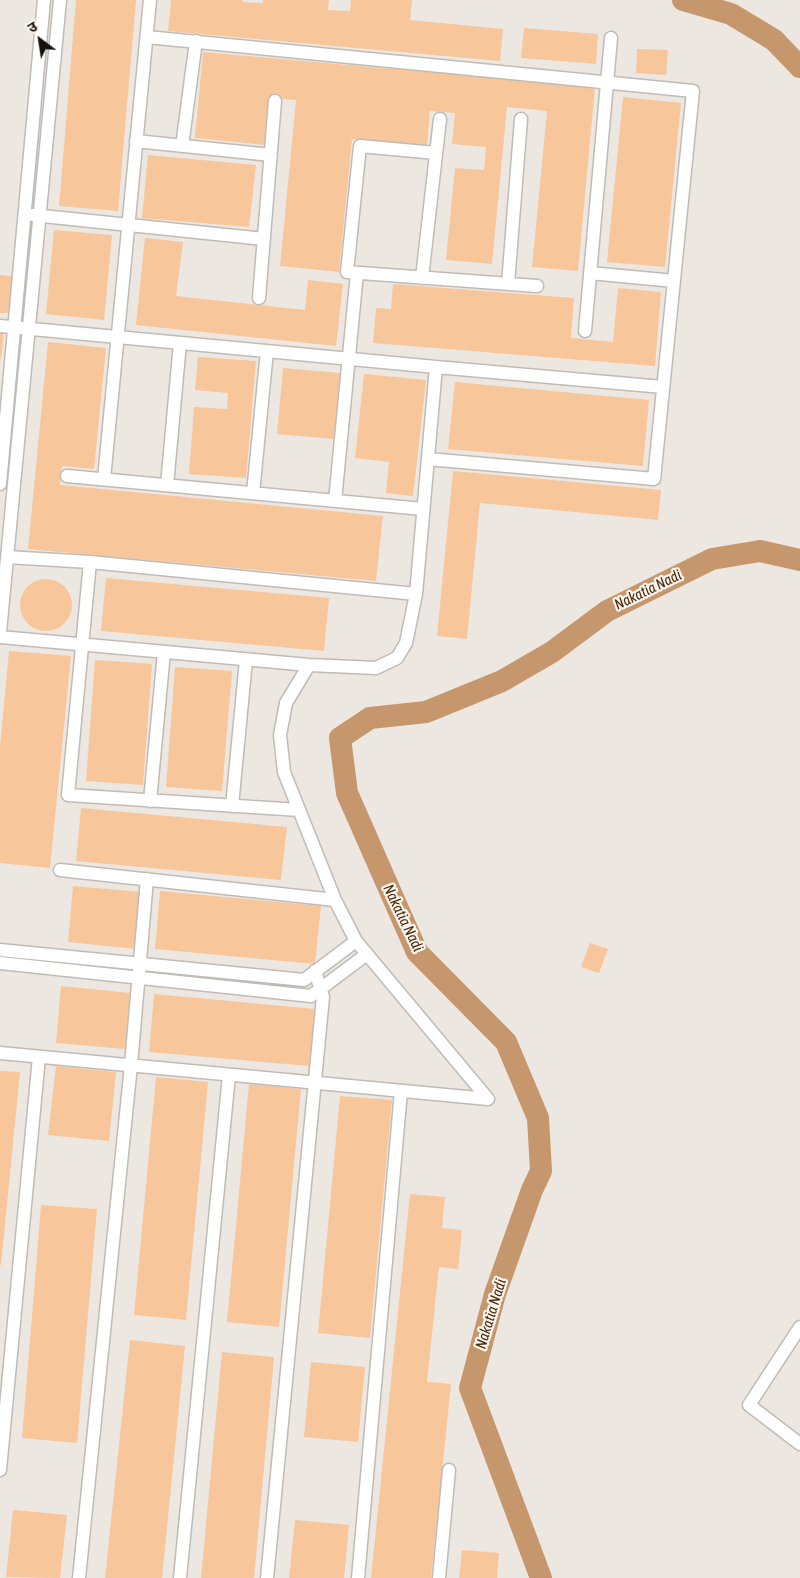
<!DOCTYPE html>
<meta charset="utf-8">
<style>
body{margin:0}
#map{position:relative;width:800px;height:1578px;overflow:hidden;background:#ede7e1;font-family:"Asap Condensed","Noto Sans Devanagari",sans-serif}
canvas{display:block}
.north{position:absolute;left:15px;top:15px;width:50px;height:50px;-webkit-text-stroke:4px #faf4ef;paint-order:stroke;rotate:329deg;font-size:14px;font-weight:700;line-height:20px;text-align:center;color:#131110}
.north::after{content:'';display:block;margin:auto;width:18px;height:22px;background:#131110;clip-path:polygon(50% 0,100% 100%,50% 72%,0 100%)}
</style>
<div id="map">
<canvas width="800" height="1578"></canvas>
<div class="north">उ</div>
</div>
<script>
const ctx = document.querySelector('canvas').getContext('2d');
ctx.lineJoin = 'round';
function stroke(path, color, width, dash) { ctx.strokeStyle = color; ctx.lineWidth = width; ctx.lineCap = dash ? 'butt' : 'round'; ctx.setLineDash(dash || []); ctx.stroke(path); }
function fillPath(path, color) { ctx.fillStyle = color; ctx.fill(path, 'evenodd'); }
function write(font, color, halo, rows, align = 'center') {
  ctx.font = font + ' "Asap Condensed",sans-serif'; ctx.lineWidth = 4.5; ctx.setLineDash([]); ctx.textBaseline = 'middle'; ctx.strokeStyle = halo; ctx.fillStyle = color; for (const [text, x, y, turn = 0] of rows) {
    ctx.save(); ctx.translate(x, y); ctx.rotate((+turn || 0) * Math.PI / 180); ctx.textAlign = isNaN(turn) ? turn : align; if (halo) ctx.strokeText(text, 0, 0); ctx.fillText(text, 0, 0); ctx.restore();
  }
}
stroke(new Path2D(`
 M 683,0 L 731,14 L 774,40 L 800,67
 M 541,1578 L 470,1388 L 495,1294 L 532,1190 L 541,1171 L 538,1118 L 506,1042 L 417,952 L 347,793 L 340,738 L 370,718 L 426,712 L 502,681 L 552,652 L 607,611 L 712,559 L 760,551 L 800,560`), '#c6976c', 22);
fillPath(new Path2D(`
 M 76,0 L 136,0 L 118,211 L 59,206 Z
 M 171,0 L 242,0 L 242,2 L 263,3 L 263,0 L 329,0 L 328,10 L 350,11 L 351,0 L 412,0 L 410,20 L 503,29 L 500,61 L 168,31 Z
 M 524,28 L 598,34 L 596,64 L 521,58 Z
 M 637,49 L 668,50 L 666,75 L 636,73 Z
 M 203,52 L 595,87 L 578,271 L 532,267 L 547,111 L 507,107 L 492,264 L 446,260 L 455,168 L 484,170 L 486,147 L 452,144 L 455,113 L 430,111 L 427,145 L 352,139 L 339,272 L 280,266 L 296,100 L 270,98 L 266,145 L 195,138 Z
 M 623,97 L 681,103 L 665,267 L 607,262 Z
 M 148,155 L 256,165 L 249,227 L 142,218 Z
 M 54,230 L 112,235 L 104,320 L 46,314 Z
 M 145,238 L 183,242 L 176,296 L 305,310 L 308,280 L 343,284 L 336,346 L 136,325 Z
 M 0,275 L 12,276 L 8,313 L 0,313 Z
 M 393,284 L 574,298 L 571,338 L 613,342 L 618,288 L 661,292 L 655,366 L 373,343 L 376,308 L 391,309 Z
 M 0,332 L 4,332 L 1,359 L 0,359 Z
 M 48,342 L 106,348 L 94,469 L 62,466 L 60,485 L 383,516 L 376,581 L 28,549 Z
 M 198,357 L 256,361 L 246,478 L 189,474 L 194,407 L 227,409 L 228,393 L 195,390 Z
 M 283,368 L 340,373 L 334,439 L 277,434 Z
 M 364,374 L 426,380 L 413,496 L 386,493 L 389,462 L 355,458 Z
 M 455,382 L 649,400 L 643,466 L 448,449 Z
 M 453,471 L 661,490 L 658,520 L 480,503 L 467,639 L 437,636 Z
 M 106,578 L 329,598 L 324,651 L 101,631 Z
 M20 605a26 26 0 1 1 52 0a26 26 0 1 1-52 0Z
 M 9,651 L 71,656 L 50,868 L 0,863 L 0,747 Z
 M 95,660 L 152,664 L 143,785 L 86,781 Z
 M 175,667 L 232,671 L 222,791 L 166,787 Z
 M 81,808 L 287,827 L 281,880 L 76,861 Z
 M 73,886 L 142,892 L 137,949 L 68,942 Z
 M 160,891 L 321,906 L 315,964 L 155,949 Z
 M 590,943 L 608,949 L 599,973 L 581,967 Z
 M 61,986 L 130,993 L 125,1049 L 56,1043 Z
 M 154,994 L 315,1009 L 309,1066 L 149,1052 Z
 M 56,1066 L 116,1072 L 109,1141 L 48,1135 Z
 M 0,1071 L 20,1072 L 1,1265 L 0,1265 Z
 M 156,1077 L 208,1082 L 186,1320 L 134,1315 Z
 M 249,1084 L 301,1089 L 279,1327 L 227,1322 Z
 M 340,1096 L 392,1100 L 370,1338 L 318,1333 Z
 M 410,1194 L 445,1197 L 442,1228 L 462,1230 L 458,1269 L 439,1267 L 427,1382 L 451,1384 L 431,1578 L 371,1578 Z
 M 41,1205 L 97,1209 L 77,1443 L 22,1438 Z
 M 130,1340 L 185,1346 L 162,1578 L 105,1578 Z
 M 222,1352 L 274,1357 L 254,1578 L 201,1578 Z
 M 311,1362 L 365,1367 L 358,1442 L 304,1437 Z
 M 13,1510 L 67,1515 L 60,1578 L 6,1577 Z
 M 295,1520 L 349,1525 L 344,1578 L 289,1578 Z
 M 462,1550 L 499,1553 L 497,1578 L 459,1578 Z`), '#f8c69b');
const minor = new Path2D(`
 M 147,37 L 693,91 L 654,479 L 428,459
 M 136,141 L 271,155
 M 182,146 L 196,41
 M 436,153 L 360,146 L 347,272 L 537,286
 M 33,215 L 264,239
 M 590,273 L 674,281
 M 422,278 L 440,119
 M 508,284 L 521,119
 M 259,298 L 275,101
 M 0,326 L 436,367 L 663,387
 M 585,331 L 611,38
 M 67,476 L 423,509
 M 104,479 L 150,0
 M 0,484 L 44,0
 M 167,485 L 180,343
 M 253,493 L 267,351
 M 335,501 L 357,273
 M 7,557 L 90,562 L 416,594
 M 90,562 L 68,795 L 299,810
 M 0,632 L 60,0
 M 0,637 L 309,665 L 376,668 L 397,658 L 406,643 L 416,594 L 436,367
 M 309,665 L 286,703 L 280,735 L 284,772 L 335,900 L 356,941 L 488,1099
 M 150,801 L 164,652
 M 232,806 L 246,660
 M 60,870 L 335,900
 M 0,950 L 304,980 L 356,941
 M 0,963 L 311,996 L 367,954
 M 0,1053 L 488,1099
 M 800,1327 L 749,1405 L 800,1444
 M 0,1470 L 39,1057
 M 79,1578 L 131,1065 L 147,879
 M 180,1578 L 229,1075
 M 267,1578 L 323,997 L 315,971
 M 358,1578 L 401,1091
 M 439,1578 L 449,1470`);
stroke(minor, '#c1bbb6', 15);
stroke(minor, '#fff', 12);
write('italic 15px', '#4a2a07', '#faf4ef', [
 ["Nakatia Nadi",648,590,-26],
 ["Nakatia Nadi",403,918,64],
 ["Nakatia Nadi",491,1314,-73]
]);
</script>
